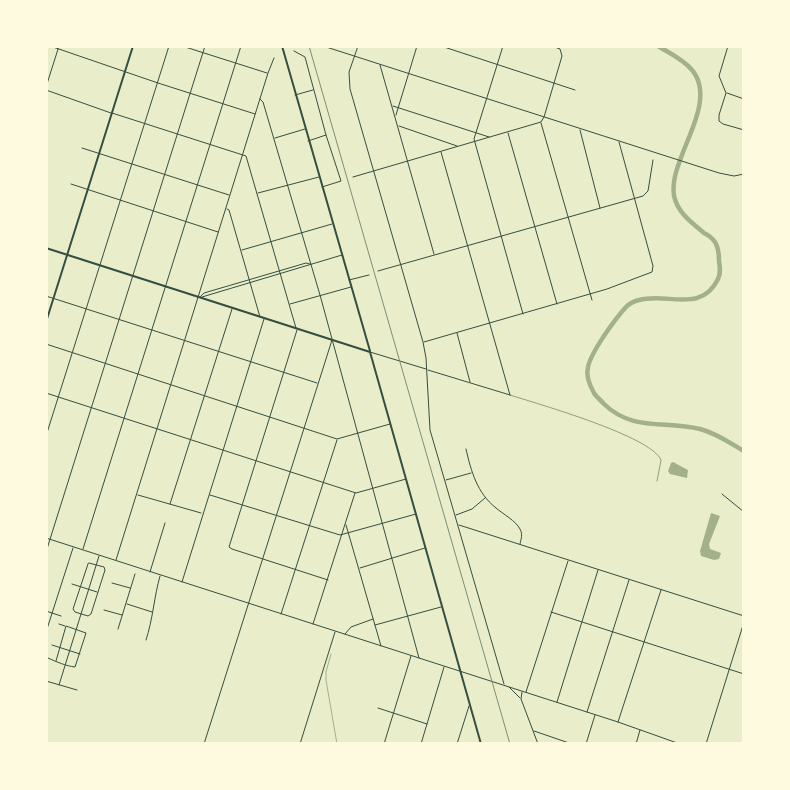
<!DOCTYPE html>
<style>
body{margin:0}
#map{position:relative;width:790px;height:790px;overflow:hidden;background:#e9edc9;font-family:Poppins,sans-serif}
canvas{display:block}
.frame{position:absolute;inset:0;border:48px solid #fefae0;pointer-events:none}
</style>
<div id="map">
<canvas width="790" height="790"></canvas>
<div class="frame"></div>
</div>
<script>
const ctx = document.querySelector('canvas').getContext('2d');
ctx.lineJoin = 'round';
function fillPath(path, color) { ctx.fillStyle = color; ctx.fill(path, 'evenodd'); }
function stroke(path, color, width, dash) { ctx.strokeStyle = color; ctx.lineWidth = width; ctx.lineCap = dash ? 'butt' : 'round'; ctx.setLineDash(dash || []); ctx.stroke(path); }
fillPath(new Path2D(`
 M 673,462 L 688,470 L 687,478 L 670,474 L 668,471 L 671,463 Z
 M 711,513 L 720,516 L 709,544 L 710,549 L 721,553 L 719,559 L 714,560 L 701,556 L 700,551 Z`), '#a3b18a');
stroke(new Path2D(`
 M 331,654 L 326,672 L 326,680 L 337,744`), '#a3b18a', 1);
stroke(new Path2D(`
 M 658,46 C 669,53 683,59 692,70 C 712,94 691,130 682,155 C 677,168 672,181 674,196 C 678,213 691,222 704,233 C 708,235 713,239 715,242 C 719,248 719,255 719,261 C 720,267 721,273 718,279 C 701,314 667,292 639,300 C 635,301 629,304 626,307 C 615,319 591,352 588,367 C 586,375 590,386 594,393 C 596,397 601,400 604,404 C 633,432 665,420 700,429 C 716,433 730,443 744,451`), '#a3b18a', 4.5);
stroke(new Path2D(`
 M 510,395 C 538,404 651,436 661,460 L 657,481`), '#344e41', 0.5);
stroke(new Path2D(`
 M 50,46 L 158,83 L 255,114
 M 182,46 L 267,73
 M 441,46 L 575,90
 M 503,46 L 474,139 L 523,314
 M 728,46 L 719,76 L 726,93 L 719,115 L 719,121 L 723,124 L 744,130
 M 294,51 L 305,57 L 326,135 L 341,181 L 322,187
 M 380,65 L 434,254
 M 46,87 L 59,46
 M 727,93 L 744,99
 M 295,95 L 313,90
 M 260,99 L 263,102 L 320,295 L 419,658
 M 393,106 L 489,137
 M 112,113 L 246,156 L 296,328
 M 396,115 L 417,46
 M 541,123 L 592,300
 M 399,126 L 457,146
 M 580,130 L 600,208
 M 508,133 L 557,304
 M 275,138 L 305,129
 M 308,141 L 326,135
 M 82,148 L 229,195
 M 441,152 L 510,395
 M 353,177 L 541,122 L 544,117 L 562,56 L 560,49 L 552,46
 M 71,184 L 218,232
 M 258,193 L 319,177
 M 227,209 L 229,210 L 260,317
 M 242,250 L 332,224
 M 378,271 L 643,196 L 648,191 L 653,160
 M 349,280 L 369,275
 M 46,296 L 317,383
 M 200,297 L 204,293 L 306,263 L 310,264
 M 202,297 L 342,255
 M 290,304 L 351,287
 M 297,330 L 229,547 L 232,549 L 328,580
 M 457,333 L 470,382
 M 424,342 L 607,289 L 652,272 L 653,266 L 619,142
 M 46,344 L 337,439 L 390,424
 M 428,370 L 510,395
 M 46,393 L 356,493 L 406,479
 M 46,436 L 169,46
 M 466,449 C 471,471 477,493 496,508 C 503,514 516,521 520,529 C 523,534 521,539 520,544
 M 446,480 L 471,473
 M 722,494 L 744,512
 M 138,495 L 201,513
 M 210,495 L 340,535 L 416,514
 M 170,504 L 232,309
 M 456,515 L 472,509 L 485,498
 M 346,525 L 381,646
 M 459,525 L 744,616
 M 83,549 L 241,46
 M 46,552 L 205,46
 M 116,560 L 268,73 L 274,58
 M 89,563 L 104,567 L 105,570 L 91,614 L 88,616 L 75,612 L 73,609 L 88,564 Z
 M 360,568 L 425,548
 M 150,572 L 165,523
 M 182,582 L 264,319
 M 112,583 L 130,588
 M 72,584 L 97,592
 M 127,604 L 152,612
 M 104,610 L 122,615
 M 46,611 L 61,616
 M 551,612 L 744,674
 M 281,614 L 337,440
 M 59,624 L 65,626
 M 313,624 L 355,493
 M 375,625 L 441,607
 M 118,629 L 135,574
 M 46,632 L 73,548
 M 345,634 L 351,627 L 373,619
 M 146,640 C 153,619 154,597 160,576
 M 52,645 L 80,654
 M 48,658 C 57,662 66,666 75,667 L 86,633 L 66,626 L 56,661
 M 46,681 L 77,690
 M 59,685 L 99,556
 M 526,692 L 568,561
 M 557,702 L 598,570
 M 378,708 L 427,724
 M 587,712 L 629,580
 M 618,722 L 661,590
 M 534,731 L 572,744
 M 300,744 L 335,632
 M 384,744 L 411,656
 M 421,744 L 444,667
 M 457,744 L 469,706
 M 586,744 L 595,715
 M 636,744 L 640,730
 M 706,744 L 744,622`), '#344e41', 1);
stroke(new Path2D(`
 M 323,46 L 719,173 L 734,176 L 744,174
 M 358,46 L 349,72 L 350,89 L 423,342 L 426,358 L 430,430 L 504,684
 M 46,90 L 111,113
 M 370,352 L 426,369
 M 46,538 L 618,722 L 680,744
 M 509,687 L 520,698
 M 522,692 L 521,699 L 538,744
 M 204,744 L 332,340`), '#344e41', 1);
stroke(new Path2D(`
 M 282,46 L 370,351
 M 46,322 L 133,46`), '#344e41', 2);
stroke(new Path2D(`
 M 46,248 L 370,352 L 481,744`), '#344e41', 2);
stroke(new Path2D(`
 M 309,46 L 510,744`), '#7c8e77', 1);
</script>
